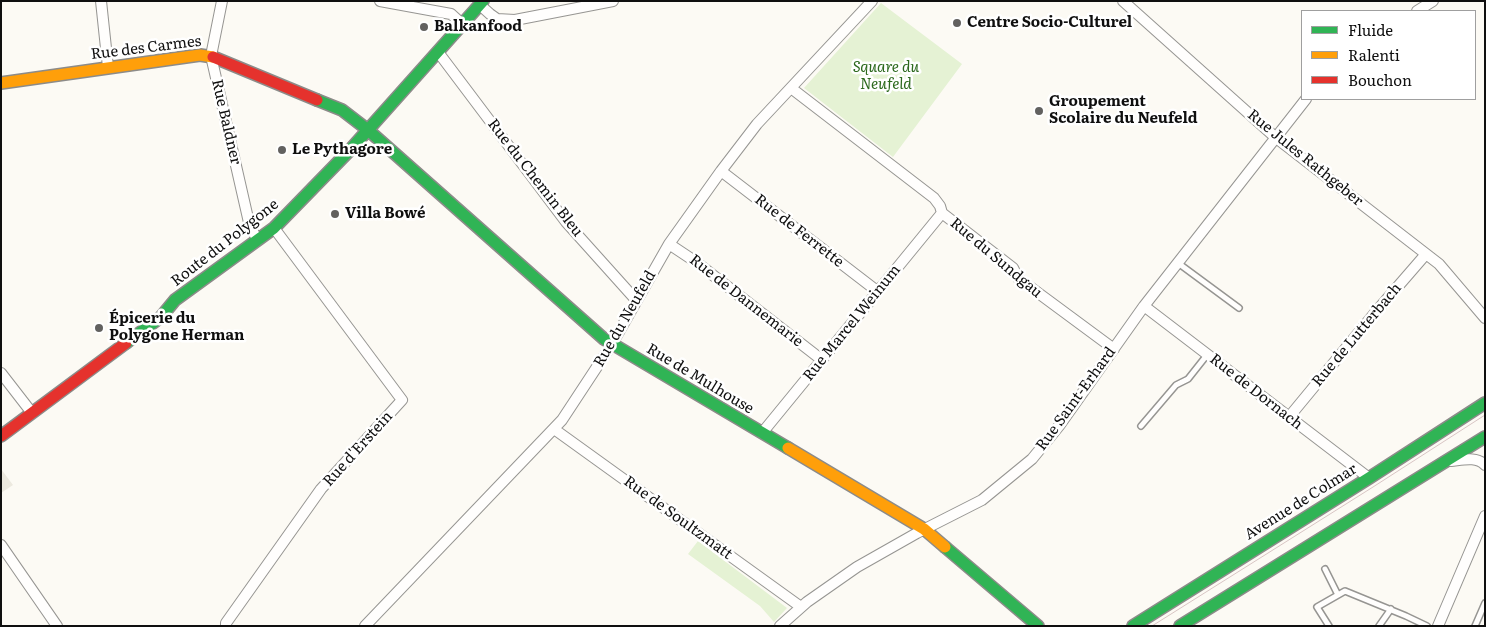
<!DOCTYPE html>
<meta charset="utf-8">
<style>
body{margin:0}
#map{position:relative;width:1486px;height:627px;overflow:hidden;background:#fcfaf4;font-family:Literata,serif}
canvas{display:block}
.frame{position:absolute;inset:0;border:2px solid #0f0f0f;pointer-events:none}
.legend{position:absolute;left:1301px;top:10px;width:175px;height:90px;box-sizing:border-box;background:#fff;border:1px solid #9f9f9f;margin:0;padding:6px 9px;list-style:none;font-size:15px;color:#0f0f0f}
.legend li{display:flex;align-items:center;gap:10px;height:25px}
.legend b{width:25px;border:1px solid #9f9f9f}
</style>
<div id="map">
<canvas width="1486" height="627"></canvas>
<div class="frame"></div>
<ul class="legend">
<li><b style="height:6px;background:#30b455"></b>Fluide</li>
<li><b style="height:6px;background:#ff9f0a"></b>Ralenti</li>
<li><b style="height:6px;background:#e5322d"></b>Bouchon</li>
</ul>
</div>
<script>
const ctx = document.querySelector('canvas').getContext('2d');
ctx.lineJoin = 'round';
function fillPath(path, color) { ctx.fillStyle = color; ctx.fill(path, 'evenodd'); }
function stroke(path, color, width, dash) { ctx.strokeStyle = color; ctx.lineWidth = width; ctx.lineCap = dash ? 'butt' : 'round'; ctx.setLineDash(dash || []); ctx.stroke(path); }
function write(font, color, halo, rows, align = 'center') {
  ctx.font = font + ' Literata,serif'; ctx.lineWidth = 5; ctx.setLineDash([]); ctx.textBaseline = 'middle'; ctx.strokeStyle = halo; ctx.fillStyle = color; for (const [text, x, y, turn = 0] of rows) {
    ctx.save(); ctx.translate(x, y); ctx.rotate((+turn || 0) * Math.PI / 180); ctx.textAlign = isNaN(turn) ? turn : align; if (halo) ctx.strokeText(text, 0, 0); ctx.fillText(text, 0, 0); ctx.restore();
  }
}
fillPath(new Path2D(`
 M 881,3 L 962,64 L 893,157 L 804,88 Z
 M 698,541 L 787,608 L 774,622 L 760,606 L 688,554 Z`), '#e5f2d4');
fillPath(new Path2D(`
 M 1,469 L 13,485 L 1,493 Z`), '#ece9df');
const lane = new Path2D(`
 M 1178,263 L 1239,308
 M 1141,426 L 1176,385 L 1188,379 L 1207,355
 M 1325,569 L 1338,595
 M 1329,626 L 1317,607 L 1345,591 L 1406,616 L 1427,626
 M 1379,626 L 1391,609
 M 1475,626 L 1485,603`);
const street = new Path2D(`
 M 101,1 L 108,67
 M 222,1 L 211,56 L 250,227 L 258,240
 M 380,1 L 451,14 L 462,24
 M 1123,1 L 1275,137 L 1439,264 L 1485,318
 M 480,5 L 490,14 L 497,19 L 515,20 L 613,1
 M 1417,11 L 1433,1
 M 438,52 L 566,222 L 636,300
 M 791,88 L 934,198 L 940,206 L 942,213 L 1013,268 L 1018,278 L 1114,349
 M 721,171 L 877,291
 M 669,244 L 696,262 L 822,360
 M 1144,306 L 1369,478
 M 1,373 L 32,413
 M 1289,417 L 1374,314 L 1426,254
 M 554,429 L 801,607
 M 762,433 L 942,213
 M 1451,461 C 1462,460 1477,456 1485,465
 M 1,545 L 57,626
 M 226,626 L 226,623 L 321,489 L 402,400 L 274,228
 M 365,626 L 562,420 L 612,344 L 669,244 L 721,171 L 757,124 L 872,1
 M 780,626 L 807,602 L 857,567 L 917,533 L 982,500 L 1032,459 L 1059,426 L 1144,306 L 1306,99
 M 1438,626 L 1485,516`);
const fast = new Path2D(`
 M 317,100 L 342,110 L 368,130 L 604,339 L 788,448
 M 126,343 L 161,317 L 175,300 L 274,228 L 350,150 L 483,1
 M 945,547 L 1038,626
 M 1133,626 L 1369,478 L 1485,403
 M 1180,626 L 1485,437`);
const slow = new Path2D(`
 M 1,83 L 200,55 L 213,57
 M 788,448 L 924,529 L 945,547`);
const jam = new Path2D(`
 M 213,57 L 317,100
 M 1,436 L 126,343`);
stroke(lane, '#969592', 8);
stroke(street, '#969592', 12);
stroke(fast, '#8c8b89', 14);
stroke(slow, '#8c8b89', 14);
stroke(jam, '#8c8b89', 14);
stroke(lane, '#fffefd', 5);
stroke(street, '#fffefd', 10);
stroke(fast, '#30b455', 11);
stroke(slow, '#ff9f0a', 11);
stroke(jam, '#e5322d', 11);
stroke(new Path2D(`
 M 1152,626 L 1373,487 L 1485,415`), '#d8c5c4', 1);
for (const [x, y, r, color] of [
 [957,23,5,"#62615f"],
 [424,27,5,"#62615f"],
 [1039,111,5,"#62615f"],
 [282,150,5,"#62615f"],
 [335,214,5,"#62615f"],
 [99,328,5,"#62615f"]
]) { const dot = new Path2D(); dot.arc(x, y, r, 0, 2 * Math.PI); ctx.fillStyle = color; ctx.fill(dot); stroke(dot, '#fff', 2); }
write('bold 15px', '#0f0f0f', '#fff', [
 ["Centre Socio-Culturel",967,23],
 ["Balkanfood",434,27],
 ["Groupement",1049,102],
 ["Scolaire du Neufeld",1049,119],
 ["Le Pythagore",292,150],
 ["Villa Bowé",345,214],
 ["Épicerie du",109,319],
 ["Polygone Herman",109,336]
], 'left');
write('15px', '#0f0f0f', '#fff', [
 ["Rue des Carmes",146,48,-7],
 ["Rue Baldner",226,122,77],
 ["Rue Jules Rathgeber",1305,158,39],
 ["Rue du Chemin Bleu",535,178,52],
 ["Rue de Ferrette",799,231,38],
 ["Route du Polygone",225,243,-38],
 ["Rue du Sundgau",996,258,40],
 ["Rue de Dannemarie",746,301,38],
 ["Rue du Neufeld",625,319,-60],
 ["Rue Marcel Weinum",852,323,-51],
 ["Rue de Lutterbach",1357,335,-50],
 ["Rue de Mulhouse",700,379,31],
 ["Rue de Dornach",1256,392,38],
 ["Rue Saint-Erhard",1076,399,-54],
 ["Rue d'Erstein",358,449,-48],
 ["Avenue de Colmar",1301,502,-32],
 ["Rue de Soultzmatt",678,518,36]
]);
write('italic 15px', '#2c691d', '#fff', [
 ["Square du",886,68],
 ["Neufeld",886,85]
]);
</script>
